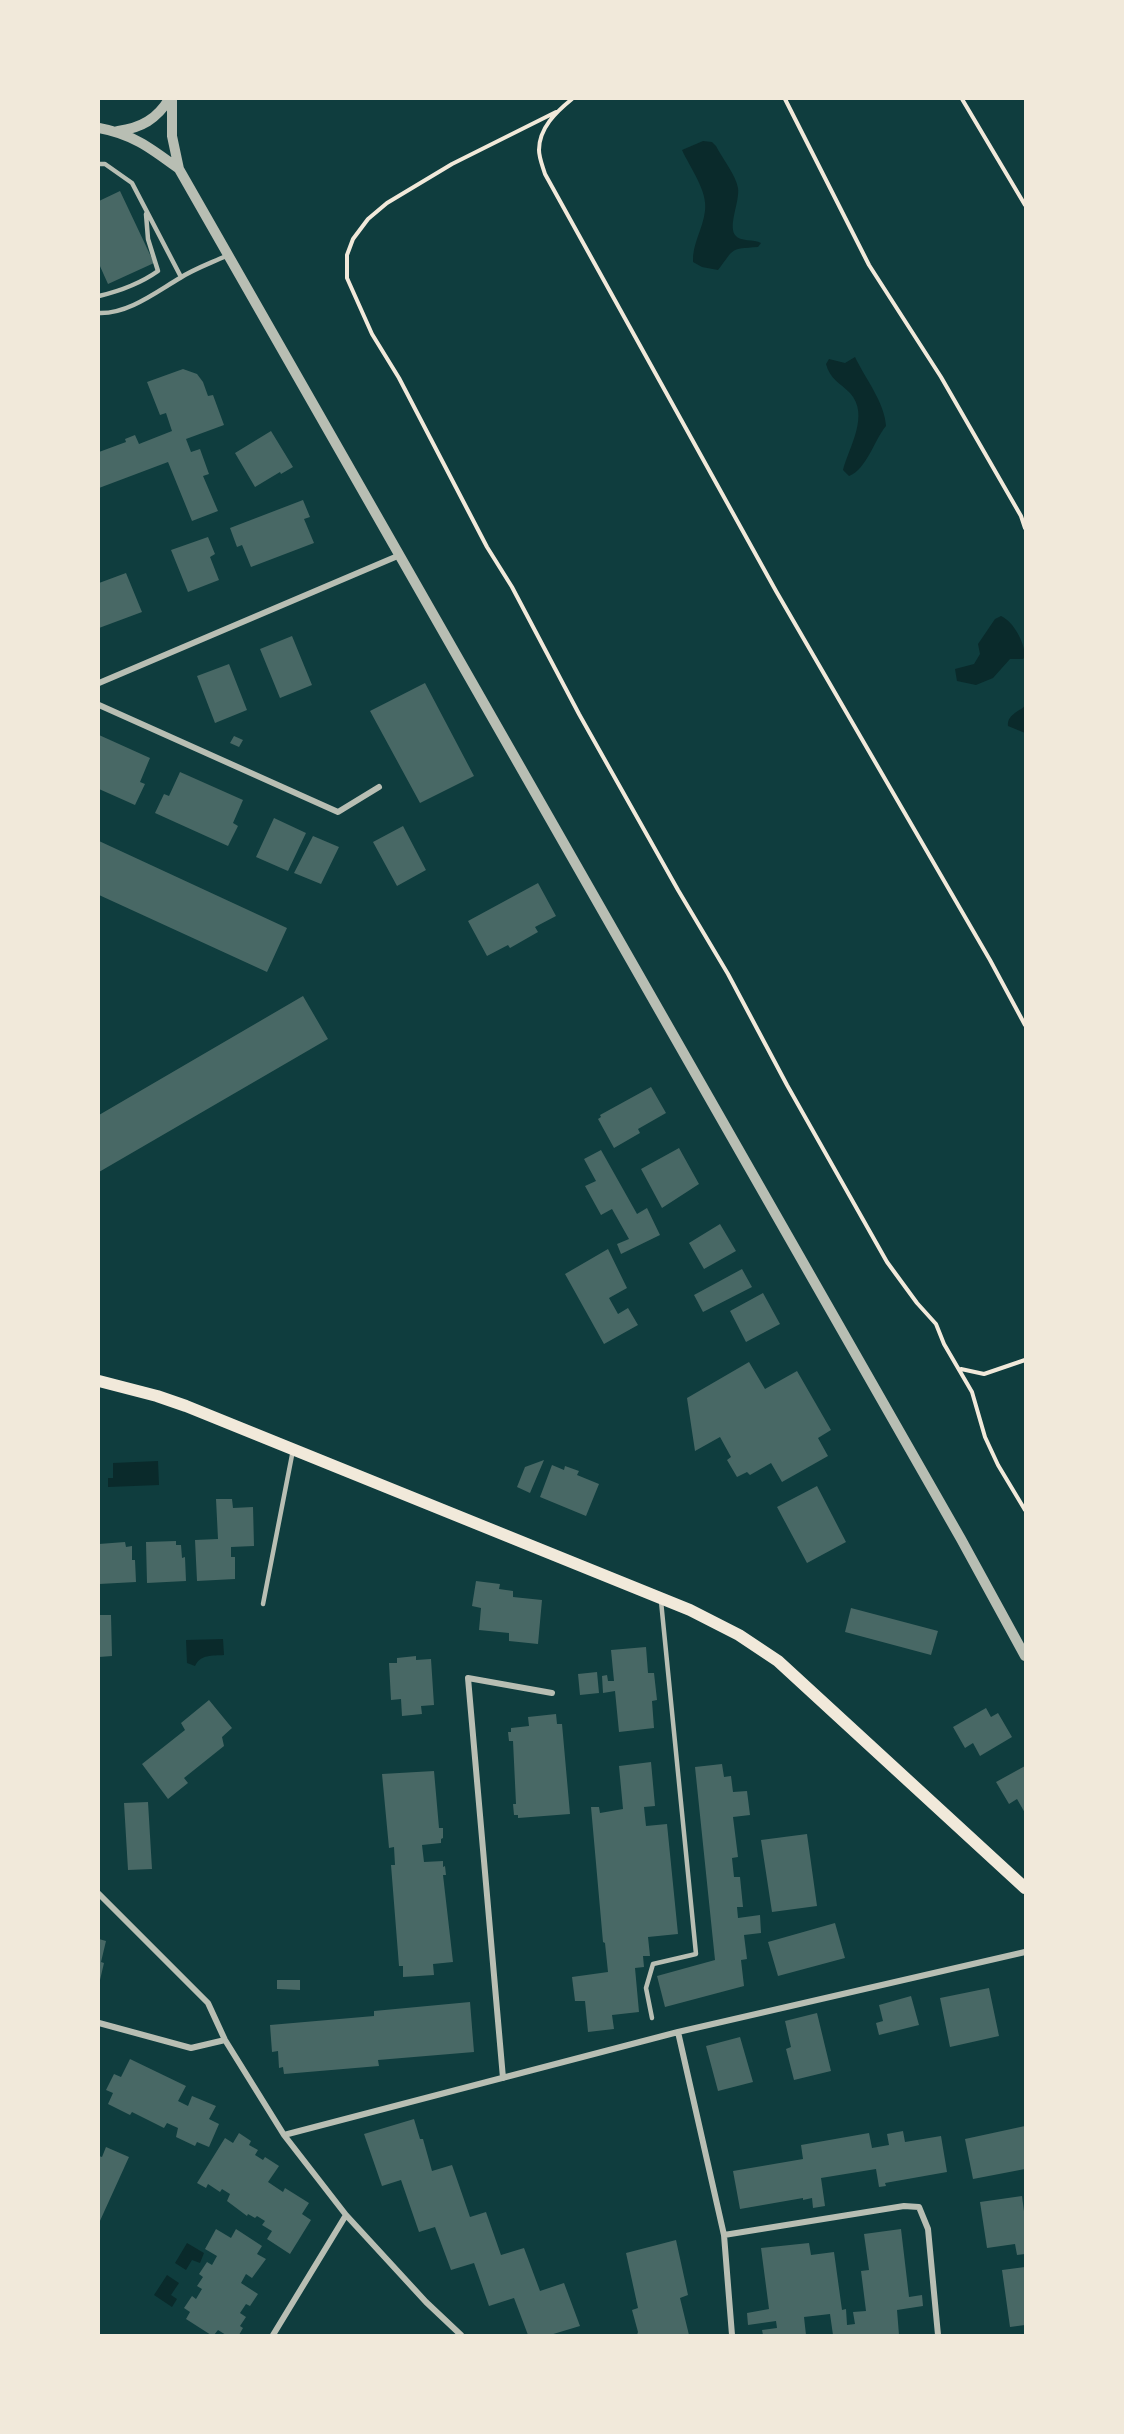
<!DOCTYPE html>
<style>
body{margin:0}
#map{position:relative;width:1124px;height:2434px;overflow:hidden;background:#0f3d3e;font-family:"Alegreya Sans",sans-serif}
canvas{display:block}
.frame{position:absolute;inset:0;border:100px solid #f1e9da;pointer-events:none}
</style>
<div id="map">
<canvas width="1124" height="2434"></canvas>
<div class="frame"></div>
</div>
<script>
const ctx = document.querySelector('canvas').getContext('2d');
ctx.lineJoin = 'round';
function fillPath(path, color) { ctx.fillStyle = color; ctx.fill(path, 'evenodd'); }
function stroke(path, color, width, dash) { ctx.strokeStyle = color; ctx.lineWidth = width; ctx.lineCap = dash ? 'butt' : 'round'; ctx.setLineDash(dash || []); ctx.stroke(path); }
fillPath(new Path2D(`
 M 703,141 L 712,142 L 716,146 C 722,158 736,175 738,188 C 740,201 728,225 735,235 C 740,242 754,239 761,243 L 758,247 C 729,249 735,248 718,270 L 702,267 L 693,262 C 692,244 703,229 705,211 C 708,191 690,168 682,150 Z
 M 855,357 C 865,378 885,403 886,426 C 874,440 867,469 849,476 L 843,470 C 849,447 870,415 850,393 C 840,383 830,379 826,364 L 829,359 L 845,363 Z
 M 1001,616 C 1014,622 1025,643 1025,657 L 1023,659 L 1010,659 L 993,678 L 976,685 L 957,681 L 955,669 L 974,664 L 980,654 L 978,644 L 995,619 Z
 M 1025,706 L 1025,733 L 1008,726 C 1007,715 1018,712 1025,706 Z
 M 158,1461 L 159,1485 L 108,1487 L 108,1478 L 113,1478 L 113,1463 Z
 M 223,1639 L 224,1655 C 212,1656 201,1654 195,1666 L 187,1663 L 186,1640 Z
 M 187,2243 L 204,2253 L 200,2263 L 192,2260 L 186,2270 L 175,2263 Z
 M 167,2275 L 179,2283 L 171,2295 L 177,2299 L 172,2307 L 154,2295 Z`), '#0a2a2b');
fillPath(new Path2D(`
 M 120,191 L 154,263 L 108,284 L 99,264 L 99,201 Z
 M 183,369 L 197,374 L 203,382 L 208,396 L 213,395 L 224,425 L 186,439 L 191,452 L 200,449 L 209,474 L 203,476 L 218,511 L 192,521 L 168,462 L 99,488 L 99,452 L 126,442 L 125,439 L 135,435 L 139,444 L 172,431 L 166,413 L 160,415 L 147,382 Z
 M 271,431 L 293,467 L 281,474 L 280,472 L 255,487 L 235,453 Z
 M 303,500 L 310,517 L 304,519 L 314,543 L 251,567 L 242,545 L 237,547 L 230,528 Z
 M 208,537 L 215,554 L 210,557 L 219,580 L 188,592 L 171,550 Z
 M 126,573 L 142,612 L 99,628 L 99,583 Z
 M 292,636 L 312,685 L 280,698 L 260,649 Z
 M 229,664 L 247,710 L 215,723 L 197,676 Z
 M 425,683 L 474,776 L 420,803 L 370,711 Z
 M 99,735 L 150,758 L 140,782 L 145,784 L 135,805 L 99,789 Z
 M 234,736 L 243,740 L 239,747 L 230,743 Z
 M 180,772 L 243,800 L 233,823 L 238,826 L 228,846 L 155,813 L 164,794 L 169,796 Z
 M 274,818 L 306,833 L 288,871 L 256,857 Z
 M 403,826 L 426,870 L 397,886 L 373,842 Z
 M 313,836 L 339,847 L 321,884 L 294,873 Z
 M 99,841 L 287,928 L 267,972 L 99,895 Z
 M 538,883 L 556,916 L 535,927 L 538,932 L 510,948 L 508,945 L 487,956 L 468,921 Z
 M 303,996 L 328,1039 L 99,1172 L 99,1115 Z
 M 651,1087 L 666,1113 L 638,1129 L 640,1133 L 614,1148 L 598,1119 L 601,1117 L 600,1115 Z
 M 679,1148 L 699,1184 L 662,1208 L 641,1169 Z
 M 601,1150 L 637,1214 L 647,1208 L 660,1235 L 621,1254 L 617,1244 L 629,1239 L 612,1209 L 601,1215 L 585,1186 L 596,1181 L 584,1159 Z
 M 720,1224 L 736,1251 L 704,1269 L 689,1243 Z
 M 608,1249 L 627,1288 L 609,1298 L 618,1314 L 628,1308 L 638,1325 L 604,1344 L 565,1274 Z
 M 742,1269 L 752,1287 L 703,1312 L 694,1295 Z
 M 763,1293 L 780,1324 L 746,1342 L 730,1311 Z
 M 749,1362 L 765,1389 L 797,1371 L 831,1430 L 818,1438 L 828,1456 L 782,1482 L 771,1463 L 750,1475 L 747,1472 L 737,1477 L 727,1460 L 731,1457 L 720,1437 L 695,1451 L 687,1398 Z
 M 544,1460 L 530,1493 L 517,1487 L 525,1467 Z
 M 552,1465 L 564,1470 L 565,1466 L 579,1471 L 577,1475 L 599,1484 L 586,1516 L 540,1497 Z
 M 817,1486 L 846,1542 L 807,1563 L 777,1507 Z
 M 216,1499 L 232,1499 L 233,1508 L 253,1507 L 254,1546 L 231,1547 L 231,1557 L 235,1557 L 235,1579 L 197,1581 L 195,1540 L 218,1539 Z
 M 176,1541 L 176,1545 L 181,1545 L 182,1558 L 185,1557 L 186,1581 L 147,1583 L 146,1542 Z
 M 125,1542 L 126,1547 L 132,1546 L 132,1560 L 135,1560 L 136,1582 L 99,1584 L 99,1544 Z
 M 476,1581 L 500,1584 L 499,1589 L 513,1591 L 513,1597 L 542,1600 L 538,1644 L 509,1641 L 509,1633 L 479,1630 L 481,1608 L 472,1606 Z
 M 851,1608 L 938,1631 L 931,1655 L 845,1632 Z
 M 99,1615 L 111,1615 L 112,1656 L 99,1657 Z
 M 646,1647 L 648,1673 L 654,1673 L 657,1700 L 652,1701 L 654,1728 L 619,1732 L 615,1691 L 603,1693 L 602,1676 L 607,1675 L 608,1681 L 614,1681 L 611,1650 Z
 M 416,1656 L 416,1660 L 431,1659 L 434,1705 L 421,1706 L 422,1714 L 402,1716 L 401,1699 L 391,1700 L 389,1663 L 397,1663 L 397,1658 Z
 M 597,1672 L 599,1693 L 580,1695 L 578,1674 Z
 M 209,1700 L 232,1728 L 222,1737 L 224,1746 L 184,1778 L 188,1783 L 168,1799 L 142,1764 L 185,1730 L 181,1723 Z
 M 986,1708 L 991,1717 L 998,1713 L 1012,1737 L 980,1756 L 973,1743 L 965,1748 L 953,1727 Z
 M 556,1714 L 557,1724 L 562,1724 L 570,1814 L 518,1818 L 518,1815 L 514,1815 L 513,1804 L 516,1804 L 513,1741 L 509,1741 L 508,1732 L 511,1732 L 511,1728 L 529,1726 L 528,1717 Z
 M 651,1762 L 655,1806 L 644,1807 L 646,1826 L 667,1824 L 678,1934 L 648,1937 L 650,1956 L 643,1956 L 644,1967 L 635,1968 L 639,2012 L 612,2015 L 614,2029 L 588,2032 L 585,2001 L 575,2001 L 572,1977 L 608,1972 L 605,1943 L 603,1942 L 591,1807 L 599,1807 L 600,1813 L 623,1809 L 619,1766 Z
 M 722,1764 L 724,1777 L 731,1776 L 733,1792 L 747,1791 L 750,1815 L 733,1817 L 738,1857 L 732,1858 L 734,1877 L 740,1877 L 743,1907 L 737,1907 L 738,1918 L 760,1915 L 761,1933 L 744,1935 L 747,1959 L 741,1960 L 744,1986 L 665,2007 L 657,1976 L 715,1960 L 695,1767 Z
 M 1025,1766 L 1025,1813 L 1017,1799 L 1009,1804 L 996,1782 Z
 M 434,1771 L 439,1828 L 443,1828 L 443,1838 L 441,1839 L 441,1843 L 422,1845 L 424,1862 L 443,1861 L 443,1867 L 445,1866 L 446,1875 L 443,1875 L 453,1962 L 433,1964 L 434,1975 L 403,1977 L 403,1966 L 399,1966 L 391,1865 L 395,1865 L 394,1847 L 389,1848 L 382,1774 Z
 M 148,1802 L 152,1869 L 128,1870 L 124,1803 Z
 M 807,1834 L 817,1906 L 772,1912 L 761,1840 Z
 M 835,1923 L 845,1958 L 778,1976 L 768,1942 Z
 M 99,1939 L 106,1941 L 101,1962 L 104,1963 L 100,1980 Z
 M 277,1980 L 300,1980 L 300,1990 L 277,1989 Z
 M 989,1988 L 999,2036 L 950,2047 L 940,1998 Z
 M 911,1996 L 919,2025 L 879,2035 L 876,2023 L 883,2021 L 879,2005 Z
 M 470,2002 L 474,2052 L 378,2060 L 379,2066 L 284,2074 L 283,2067 L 279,2068 L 278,2051 L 272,2052 L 270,2025 L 374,2016 L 374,2011 Z
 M 817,2013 L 831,2071 L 794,2080 L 786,2049 L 791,2047 L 785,2021 Z
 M 740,2037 L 753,2082 L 718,2091 L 706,2046 Z
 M 130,2059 L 186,2086 L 178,2101 L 188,2106 L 192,2096 L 216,2106 L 209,2119 L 219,2124 L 209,2147 L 197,2142 L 195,2146 L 176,2137 L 178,2128 L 167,2123 L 164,2128 L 132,2112 L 130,2115 L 108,2104 L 113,2093 L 106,2090 L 114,2074 L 121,2077 Z
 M 414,2119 L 420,2139 L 423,2139 L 432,2171 L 452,2165 L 470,2217 L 486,2212 L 501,2255 L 524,2248 L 540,2291 L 564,2283 L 580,2326 L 550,2335 L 528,2335 L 514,2298 L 489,2306 L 474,2263 L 451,2270 L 435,2227 L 419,2232 L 401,2180 L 382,2186 L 364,2134 Z
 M 1025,2126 L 1025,2169 L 973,2179 L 965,2139 Z
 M 903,2131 L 905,2142 L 941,2136 L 947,2172 L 885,2183 L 886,2186 L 879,2187 L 876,2169 L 821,2178 L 825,2206 L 813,2208 L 812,2198 L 803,2200 L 803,2198 L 740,2209 L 733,2171 L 803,2159 L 801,2145 L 869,2133 L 872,2148 L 889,2145 L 887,2134 Z
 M 239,2133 L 251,2141 L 249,2145 L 258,2150 L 255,2155 L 263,2160 L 265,2157 L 279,2166 L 268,2182 L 283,2192 L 285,2188 L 309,2203 L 302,2214 L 311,2220 L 290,2254 L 267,2239 L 272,2231 L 262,2225 L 265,2221 L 257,2216 L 255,2218 L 248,2214 L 247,2216 L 227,2201 L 230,2194 L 222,2189 L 220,2192 L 208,2184 L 206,2188 L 197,2183 L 225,2138 L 233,2143 Z
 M 106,2147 L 129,2157 L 99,2223 L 99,2156 L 102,2157 Z
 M 1022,2196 L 1025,2219 L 1025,2254 L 1017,2255 L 1015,2244 L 987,2248 L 980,2202 Z
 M 216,2229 L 231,2238 L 236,2229 L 262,2246 L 257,2254 L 266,2259 L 252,2278 L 246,2274 L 241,2283 L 258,2294 L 250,2306 L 246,2304 L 240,2313 L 246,2317 L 240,2326 L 243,2328 L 239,2335 L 226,2335 L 218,2330 L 214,2335 L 211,2335 L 186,2319 L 190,2312 L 184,2308 L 192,2296 L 196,2299 L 202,2289 L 197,2286 L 203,2277 L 199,2274 L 207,2262 L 212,2265 L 217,2256 L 205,2249 Z
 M 901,2229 L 909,2297 L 922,2295 L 923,2306 L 897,2310 L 899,2335 L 833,2335 L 830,2314 L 804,2317 L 806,2335 L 763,2335 L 762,2330 L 777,2328 L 776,2321 L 748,2325 L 747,2313 L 769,2309 L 761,2248 L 809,2243 L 811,2255 L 834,2252 L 842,2310 L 846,2309 L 847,2325 L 855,2324 L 853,2312 L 866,2311 L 861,2271 L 869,2270 L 864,2234 Z
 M 676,2240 L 688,2295 L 680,2298 L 689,2335 L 637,2335 L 638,2332 L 632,2310 L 638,2308 L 626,2253 Z
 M 1025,2267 L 1025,2325 L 1010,2327 L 1002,2270 Z`), '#486865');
stroke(new Path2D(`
 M 572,99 C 556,112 539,128 539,150 C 539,158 543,167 545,174 L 776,591 L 990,960 L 1025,1025
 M 785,99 L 869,265 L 941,377 L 1021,516 L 1025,528
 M 962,99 L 1025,205
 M 556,112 L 452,164 L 387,203 L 368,219 L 353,239 L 347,255 L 347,278 L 372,334 L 399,378 L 487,547 L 512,587 L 579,714 L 678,890 L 728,974 L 787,1085 L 887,1262 L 917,1303 L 936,1324 L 944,1344 L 972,1392 L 985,1437 L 998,1465 L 1025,1510
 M 961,1369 L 984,1374 L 1025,1360`), '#f1e9da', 4);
stroke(new Path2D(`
 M 99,164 L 105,164 L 132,183 L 181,277
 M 99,296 C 120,291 141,283 158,271 L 148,239 L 146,214
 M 99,313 C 128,314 156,292 180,278 C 194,269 211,263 226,256
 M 263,1604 L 293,1450
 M 652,2018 L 646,1988 L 653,1964 L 696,1954 L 661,1601`), '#b8beb3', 4.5);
stroke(new Path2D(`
 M 99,683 L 400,555
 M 99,705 L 338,812 L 379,787
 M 99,1894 L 208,2003 L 225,2040 L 284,2135 L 346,2215 L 426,2302 L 461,2335
 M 99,2023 L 191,2048 L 225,2040
 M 678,2032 L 724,2235 L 732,2335
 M 503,2078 L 468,1678 L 552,1693
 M 284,2135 L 678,2032 L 1025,1952
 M 724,2235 L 904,2206 L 919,2207 L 928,2229 L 938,2335
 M 273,2335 L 346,2215`), '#b8beb3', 6);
stroke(new Path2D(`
 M 172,99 L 172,136 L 179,169 L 961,1539 L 1025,1656
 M 99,128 C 133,134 152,149 179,169
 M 118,131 C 141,128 157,119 169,99`), '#b8beb3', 10);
stroke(new Path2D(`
 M 99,1381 L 157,1396 L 186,1406 L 690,1610 L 739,1635 L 778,1661 L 1025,1888`), '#f1e9da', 12);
</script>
